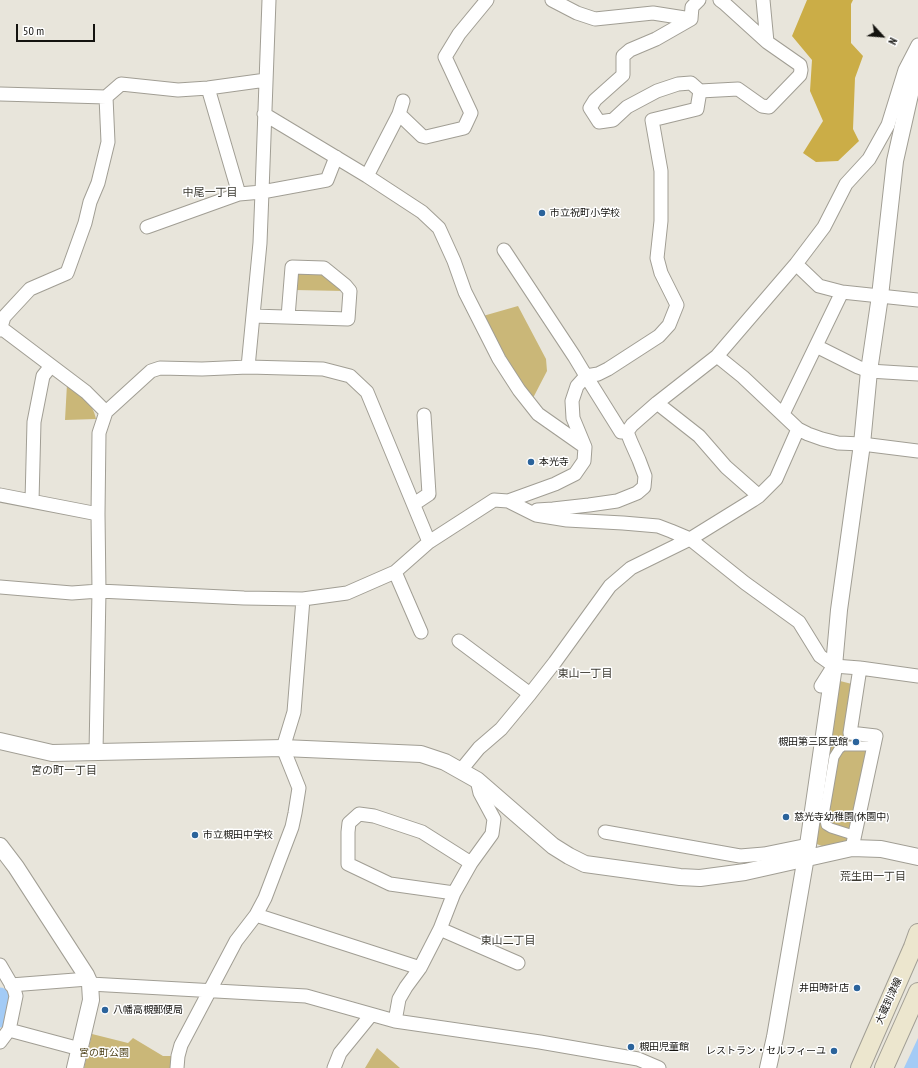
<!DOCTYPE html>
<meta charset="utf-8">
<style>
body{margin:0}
#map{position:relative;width:918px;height:1068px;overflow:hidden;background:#e8e5db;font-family:"PT Sans Narrow",sans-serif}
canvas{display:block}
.north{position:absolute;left:862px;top:16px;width:40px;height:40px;-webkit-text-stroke:3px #fff;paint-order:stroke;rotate:116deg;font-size:11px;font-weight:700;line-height:16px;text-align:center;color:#14130f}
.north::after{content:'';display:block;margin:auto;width:14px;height:18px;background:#14130f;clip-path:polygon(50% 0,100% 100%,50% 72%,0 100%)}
.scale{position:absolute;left:16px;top:24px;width:79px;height:18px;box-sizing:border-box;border:2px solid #14130f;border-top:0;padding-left:5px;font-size:12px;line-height:14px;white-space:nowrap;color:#14130f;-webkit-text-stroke:3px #fff;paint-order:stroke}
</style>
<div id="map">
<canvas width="918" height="1068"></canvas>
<div class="north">N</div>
<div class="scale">50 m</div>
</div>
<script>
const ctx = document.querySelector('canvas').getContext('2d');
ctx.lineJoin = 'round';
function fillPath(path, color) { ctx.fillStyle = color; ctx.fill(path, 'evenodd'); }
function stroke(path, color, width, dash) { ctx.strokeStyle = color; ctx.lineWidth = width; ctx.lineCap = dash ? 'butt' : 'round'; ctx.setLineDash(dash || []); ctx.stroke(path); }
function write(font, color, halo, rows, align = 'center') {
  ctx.font = font + ' "PT Sans Narrow","Noto Sans JP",sans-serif'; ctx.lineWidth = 3; ctx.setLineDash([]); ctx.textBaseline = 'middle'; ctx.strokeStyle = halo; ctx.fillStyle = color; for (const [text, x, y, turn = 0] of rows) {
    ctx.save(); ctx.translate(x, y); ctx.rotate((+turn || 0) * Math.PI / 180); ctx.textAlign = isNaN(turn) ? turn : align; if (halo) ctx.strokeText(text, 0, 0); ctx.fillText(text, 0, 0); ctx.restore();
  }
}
fillPath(new Path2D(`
 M 300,272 L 324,272 L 344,291 L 295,290 L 296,274 Z
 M 518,306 L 546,359 L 547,371 L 533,398 L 519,379 L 502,352 L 483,316 Z
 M 67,384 C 79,394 93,402 96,419 L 65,420 Z
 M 836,680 L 852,684 L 845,735 L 874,738 L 851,843 L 822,846 L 814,843 Z
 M 92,1034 L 128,1043 L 133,1038 L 163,1056 L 174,1056 L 173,1068 L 84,1068 Z
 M 377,1048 L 400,1068 L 365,1068 Z`), '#cab778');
fillPath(new Path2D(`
 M 807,0 L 853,0 L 851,4 L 851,43 L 863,56 L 855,78 L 853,129 L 859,141 L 838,161 L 816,162 L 803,153 L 823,121 L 810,91 L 812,60 L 792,36 Z`), '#cbad47');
fillPath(new Path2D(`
 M 918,1038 L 918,1068 L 904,1068 Z`), '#a3cbf6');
stroke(new Path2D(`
 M 0,997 L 4,1004 L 0,1018`), '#a3cbf6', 19);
const pedestrian = new Path2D(`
 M 853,835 L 831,828 L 826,825 L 824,815 L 834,757 L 839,749 L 843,746 L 872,746`);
const minor = new Path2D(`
 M 552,0 L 577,13 L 595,19 L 653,13 L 691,19
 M 763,0 L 767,42
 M 691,19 L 656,39 L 630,50 L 623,56 L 623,75 L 595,100 L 590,108 L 599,122 L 613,120 L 627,107 L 657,91 L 678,84 L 691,83 L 700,91 L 738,89 L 762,106 L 769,107 L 800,75 L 801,70 L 800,65 L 767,42 L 724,3 L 720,0
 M 691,19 L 692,7 L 699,0
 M 208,88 L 239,194
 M 0,94 L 106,97 L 121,84 L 178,90 L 208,88 L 266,80
 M 264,114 L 367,176 L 422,212 L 439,228 L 454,261 L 465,292 L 499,359 L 519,390 L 538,414 L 585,447
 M 399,114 L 422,136 L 426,137 L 464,128 L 471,113 L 445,57 L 459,34 L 487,0
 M 367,176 L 399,114 L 403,101
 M 147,227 L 239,194 L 262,192 L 269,0
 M 504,250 L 574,356 L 586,376 L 577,386 L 572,401 L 573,418 L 585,447 L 584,461 L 575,474 L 555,484 L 508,501
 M 796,264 L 819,286 L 842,292 L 918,300
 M 253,316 L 348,319 L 350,291 L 345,285 L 324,268 L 292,267 L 288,317
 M 0,327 L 86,392 L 106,412
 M 0,330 L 4,317 L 30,289 L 67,273 L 85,223 L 90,202 L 98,183 L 108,142 L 106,97
 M 816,346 L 858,367 L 869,371 L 918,374
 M 717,356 L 743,377 L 798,429 L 808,434 L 822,439 L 838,443 L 862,444 L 918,451
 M 248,367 L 260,243 L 262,192 L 327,180 L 336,157
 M 657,403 L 699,436 L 726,467 L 759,496
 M 783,414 L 842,292
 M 627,432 L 621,432 L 586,376 L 598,374 L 608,369 L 659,336 L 669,325 L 677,305 L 661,273 L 657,258 L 661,221 L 661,171 L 652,120 L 697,109 L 700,91
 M 0,495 L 98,514
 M 32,501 L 34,422 L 43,376 L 51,366
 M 414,504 L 429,494 L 424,415
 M 537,510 L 553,509 L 589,505 L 617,501 L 637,493 L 644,487 L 645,476 L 639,460 L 631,442 L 627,432 L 632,425 L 657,403 L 717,356 L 796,264 L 824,227 L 846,184 L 869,159 L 888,125 L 905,70 L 918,45
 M 395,572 L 421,632
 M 0,587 L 72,593 L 99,591 L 244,598 L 303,599 L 347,593 L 395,572 L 429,542 L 494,500 L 508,501 L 536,515 L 567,520 L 623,523 L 658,526 L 671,531 L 690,539 L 745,583 L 799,622 L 820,656 L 834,666 L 860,668 L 918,676
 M 459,641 L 530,694
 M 821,686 L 833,667
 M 96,752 L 99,591 L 98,514 L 99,433 L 106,412 L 151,371 L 160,368 L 202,369 L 248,367 L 323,369 L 350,376 L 367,392 L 429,542
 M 461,770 L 479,748 L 501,729 L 530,694 L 555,662 L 610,586 L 631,568 L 690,539 L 753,500 L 759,496 L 776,479 L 798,429
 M 605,832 L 740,856 L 764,854 L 808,845
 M 852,848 L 876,736 L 850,733 L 860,668
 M 454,893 L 390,884 L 348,864 L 348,832 L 349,823 L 359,814 L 374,816 L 422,832 L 471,863
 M 256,915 L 420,968
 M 440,929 L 518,963
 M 0,965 L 14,989 L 16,996 L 9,1030 L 0,1042
 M 90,984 L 306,996 L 395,1021 L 540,1042 L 638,1059 L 659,1068
 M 11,985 L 88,979
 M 395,1021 L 399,999 L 406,987 L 420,968 L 440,929 L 454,893 L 471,863 L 492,834 L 494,819 L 480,793 L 477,780
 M 9,1030 L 80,1049
 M 177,1068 L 178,1056 L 181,1045 L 236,941 L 256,915 L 265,898 L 292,827 L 295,813 L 299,788 L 283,748 L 294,712 L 303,599
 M 334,1068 L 340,1053 L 371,1015`);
const tertiary = new Path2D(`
 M 0,741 L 52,753 L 283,748 L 421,754 L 445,762 L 477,780 L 553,846 L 569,856 L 585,864 L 680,877 L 700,878 L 745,872 L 852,848 L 881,849 L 918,857
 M 0,846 L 16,867 L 86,975 L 90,984 L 91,1000 L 75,1068
 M 768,1068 L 775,1037 L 808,845 L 834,666 L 839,610 L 862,444 L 869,371 L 880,296 L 895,161 L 918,59`);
const secondary = new Path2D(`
 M 860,1068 L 913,947 L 918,933
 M 884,1068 L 918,992`);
stroke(pedestrian, '#a19e94', 11);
stroke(minor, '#a19e94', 15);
stroke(tertiary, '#a19e94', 18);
stroke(secondary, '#a19e94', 20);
stroke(pedestrian, '#fff', 9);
stroke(minor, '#fff', 13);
stroke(tertiary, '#fff', 16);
stroke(secondary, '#ece6ce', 18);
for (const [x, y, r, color] of [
 [542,213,4,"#2b639b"],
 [531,462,4,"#2b639b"],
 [856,742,4,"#2b639b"],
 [786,817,4,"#2b639b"],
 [195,835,4,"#2b639b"],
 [857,988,4,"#2b639b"],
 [105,1010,4,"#2b639b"],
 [631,1047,4,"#2b639b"],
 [834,1051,4,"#2b639b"]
]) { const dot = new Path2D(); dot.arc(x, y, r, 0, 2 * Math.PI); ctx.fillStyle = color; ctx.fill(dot); stroke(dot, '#fff', 1.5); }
write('10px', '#14130f', '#fff', [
 ["市立祝町小学校",550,213],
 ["本光寺",539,462],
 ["槻田第三区民館",848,742,"right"],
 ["慈光寺幼稚園(休園中)",794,817],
 ["市立槻田中学校",203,835],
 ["井田時計店",849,988,"right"],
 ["八幡高槻郵便局",113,1010],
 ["槻田児童館",639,1047],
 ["レストラン・セルフィーユ",826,1051,"right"]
], 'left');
write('10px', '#14130f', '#fff', [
 ["大蔵到津線",889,1001,-66]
]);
write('10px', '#4b3f14', '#fff', [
 ["宮の町公園",104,1053]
]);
write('11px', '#3a3830', '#fff', [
 ["中尾一丁目",210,193],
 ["東山一丁目",585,674],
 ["宮の町一丁目",64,771],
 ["荒生田一丁目",873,877],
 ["東山二丁目",508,941]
]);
</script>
